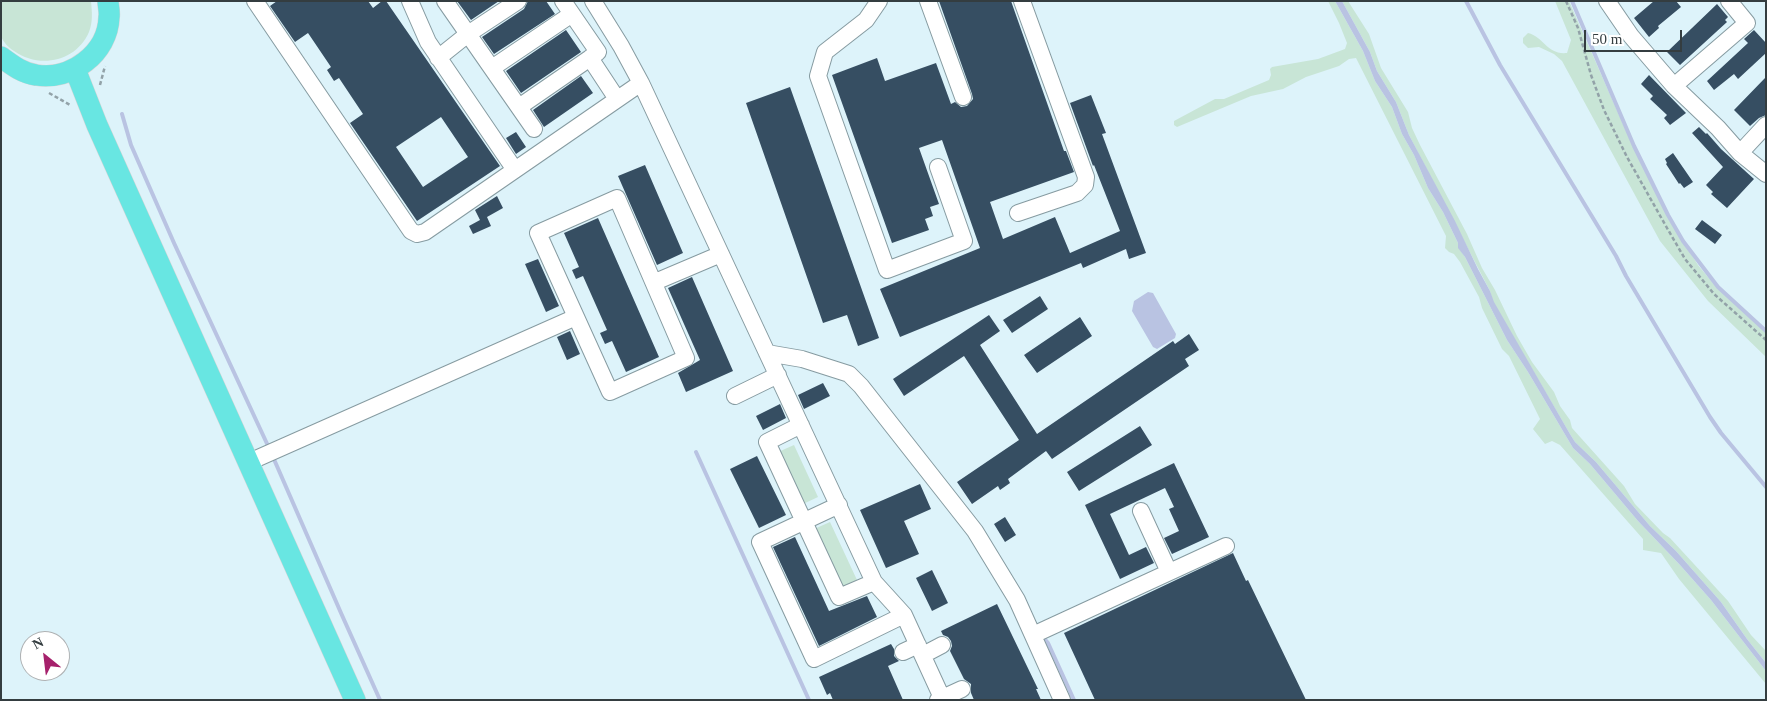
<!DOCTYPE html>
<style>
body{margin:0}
#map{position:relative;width:1767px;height:701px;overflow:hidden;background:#ddf3fa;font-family:Georgia,serif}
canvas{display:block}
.frame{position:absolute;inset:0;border:2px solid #343d40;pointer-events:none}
.north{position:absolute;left:20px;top:631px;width:50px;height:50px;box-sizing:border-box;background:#fff;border:1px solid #aeb1b3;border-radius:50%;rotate:331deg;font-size:14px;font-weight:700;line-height:20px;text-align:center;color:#343d40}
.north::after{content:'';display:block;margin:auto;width:18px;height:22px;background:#a6216c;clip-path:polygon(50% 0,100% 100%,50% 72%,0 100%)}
.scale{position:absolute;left:1584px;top:30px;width:98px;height:22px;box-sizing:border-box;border:2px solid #343d40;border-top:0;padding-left:6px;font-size:15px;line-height:18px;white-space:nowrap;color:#343d40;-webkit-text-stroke:4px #fff;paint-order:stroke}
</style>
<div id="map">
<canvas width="1767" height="701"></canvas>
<div class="frame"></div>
<div class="north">N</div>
<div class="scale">50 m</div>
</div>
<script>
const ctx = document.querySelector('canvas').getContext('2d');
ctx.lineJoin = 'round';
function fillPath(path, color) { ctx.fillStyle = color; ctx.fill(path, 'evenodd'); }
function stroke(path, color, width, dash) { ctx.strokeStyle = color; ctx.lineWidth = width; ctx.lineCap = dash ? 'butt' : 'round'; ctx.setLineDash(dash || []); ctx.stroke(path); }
fillPath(new Path2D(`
 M 1,1 L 91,1 C 92,12 93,22 89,32 C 76,62 39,69 14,51 C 9,48 3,42 1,36 C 0,28 1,11 1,1 Z
 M 1328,1 L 1335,1 L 1363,51 L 1375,81 L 1392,107 L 1402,134 L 1414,155 L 1428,188 L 1443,212 L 1458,243 L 1459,248 L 1465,257 L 1507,340 L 1528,372 L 1573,448 L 1590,464 L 1638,521 L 1680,565 L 1711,600 L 1766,671 L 1766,684 L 1679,579 L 1661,553 L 1643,550 L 1643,539 L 1560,445 L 1552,441 L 1545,444 L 1533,429 L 1540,419 L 1509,356 L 1502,349 L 1482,308 L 1479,297 L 1460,262 L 1454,254 L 1449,252 L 1445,248 L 1446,236 L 1356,58 L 1349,59 L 1339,66 L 1306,77 L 1283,89 L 1251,96 L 1177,127 L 1174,125 L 1174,121 L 1215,99 L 1224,99 L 1269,80 L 1271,75 L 1270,69 L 1272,67 L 1318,59 L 1345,49 L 1347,43 L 1339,23 Z
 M 1342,1 L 1348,1 L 1369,34 L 1381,68 L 1408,112 L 1412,128 L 1420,145 L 1467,234 L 1482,268 L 1495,290 L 1517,336 L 1532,362 L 1554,392 L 1560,406 L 1570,420 L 1572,428 L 1624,486 L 1635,504 L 1663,533 L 1670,538 L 1728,601 L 1751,635 L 1766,651 L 1766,663 L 1747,639 L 1721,602 L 1676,551 L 1650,526 L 1596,462 L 1575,442 L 1570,434 L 1493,302 L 1490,291 L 1409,135 L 1396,102 L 1377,71 L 1370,52 Z
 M 1555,1 L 1569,1 L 1633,147 L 1668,217 L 1698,265 L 1717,288 L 1766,333 L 1766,357 L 1708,301 L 1660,241 L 1562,61 L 1554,54 L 1539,47 L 1528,48 L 1523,43 L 1523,38 L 1528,33 C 1544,37 1547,55 1567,53 L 1571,40 Z
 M 794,445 L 818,497 L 801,505 L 776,453 Z
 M 830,522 L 857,580 L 839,588 L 812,530 Z`), '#c8e5d6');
fillPath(new Path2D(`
 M 1335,1 L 1342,1 L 1370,52 L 1377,71 L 1396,102 L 1409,135 L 1455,221 L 1478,269 L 1490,291 L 1494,302 L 1570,434 L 1575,442 L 1596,462 L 1650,526 L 1676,551 L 1721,602 L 1747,639 L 1766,663 L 1766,671 L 1711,600 L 1680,565 L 1638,521 L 1590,464 L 1573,448 L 1528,372 L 1507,340 L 1465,257 L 1458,248 L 1458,243 L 1443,212 L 1428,188 L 1414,155 L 1402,134 L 1392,107 L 1375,81 L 1363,51 Z
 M 1148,292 L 1153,293 L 1176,334 L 1175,338 L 1157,349 L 1153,347 L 1132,311 L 1134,301 Z`), '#b9c3e2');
stroke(new Path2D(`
 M 1466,1 L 1500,65 L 1616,256 L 1626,276 L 1710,417 L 1721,433 L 1766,487
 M 1572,1 L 1634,146 L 1668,215 L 1683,241 L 1718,287 L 1766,331
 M 122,114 L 131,145 L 174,243 L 269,448
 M 696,452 L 809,700
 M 273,457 L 341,613 L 380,700
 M 1042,636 L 1048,643 L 1074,700`), '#b9c3e2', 4);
fillPath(new Path2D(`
 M 277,1 L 368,1 L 373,8 L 382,1 L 386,1 L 500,166 L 417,221 L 350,123 L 363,114 L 339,78 L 334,81 L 327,70 L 331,67 L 308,33 L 295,42 L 270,6 ZM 441,117 L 468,157 L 423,187 L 396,147 Z
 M 457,1 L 499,1 L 471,20 Z
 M 528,1 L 546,1 L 555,14 L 494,54 L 482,37 L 524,9 Z
 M 939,1 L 1011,1 L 1064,151 L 1066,151 L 1074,172 L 990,202 L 1003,239 L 1055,217 L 1070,253 L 1120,231 L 1094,165 L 1093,166 L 1070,103 L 1091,95 L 1106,133 L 1102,134 L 1146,253 L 1129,259 L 1126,249 L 1083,268 L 1081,263 L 900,337 L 880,289 L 980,248 L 942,140 L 919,148 L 939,204 L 930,207 L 933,216 L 925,219 L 929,230 L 892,243 L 832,75 L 877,58 L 885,81 L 936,63 L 951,104 L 955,102 L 961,107 L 967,106 L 973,99 L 972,94 Z
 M 1654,1 L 1676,1 L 1681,7 L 1658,26 L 1659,28 L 1649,37 L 1634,18 Z
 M 1717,4 L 1728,17 L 1725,20 L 1727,22 L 1680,65 L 1667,52 Z
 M 566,30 L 581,52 L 521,93 L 506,71 Z
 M 1754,30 L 1766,43 L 1766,53 L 1738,79 L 1734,74 L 1714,90 L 1707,81 L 1748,43 L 1744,39 Z
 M 1649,75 L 1686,113 L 1670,125 L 1664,118 L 1667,115 L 1650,99 L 1653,96 L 1641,84 Z
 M 581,76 L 593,93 L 544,127 L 533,110 Z
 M 1766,77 L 1766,115 L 1759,118 L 1750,126 L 1734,110 Z
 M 790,87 L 879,338 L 858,346 L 847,315 L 823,323 L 746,103 Z
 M 1699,127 L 1706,134 L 1707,133 L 1721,149 L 1754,179 L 1727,208 L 1711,194 L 1713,192 L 1706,185 L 1723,167 L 1692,133 Z
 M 516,132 L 526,147 L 516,154 L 506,138 Z
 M 1673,153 L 1693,182 L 1684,188 L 1680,183 L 1679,184 L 1666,164 L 1667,163 L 1665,159 Z
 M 645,165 L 683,253 L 657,265 L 618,176 Z
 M 497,196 L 503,208 L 487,217 L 491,226 L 473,234 L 469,226 L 480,220 L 475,210 Z
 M 598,218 L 659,357 L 626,372 L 612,341 L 605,344 L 600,333 L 607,330 L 583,276 L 576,279 L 572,270 L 579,267 L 564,233 Z
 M 1702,220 L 1722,235 L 1715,244 L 1695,229 Z
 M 538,259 L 559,306 L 546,312 L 525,264 Z
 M 692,277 L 733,371 L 686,392 L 678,373 L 700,360 L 668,288 Z
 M 1040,296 L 1048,309 L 1012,333 L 1003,320 Z
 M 989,315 L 1000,331 L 980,345 L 1037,434 L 1173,341 L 1175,344 L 1189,334 L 1199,350 L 1185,359 L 1189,366 L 1052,459 L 1046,451 L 1008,479 L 1010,483 L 1000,490 L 998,486 L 972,504 L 957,482 L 1019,440 L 964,356 L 904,396 L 893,379 Z
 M 1080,317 L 1092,336 L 1037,373 L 1024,355 Z
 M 570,331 L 580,354 L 567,360 L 557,337 Z
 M 823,383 L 830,396 L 804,409 L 798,395 Z
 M 780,404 L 786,418 L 763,430 L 756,416 Z
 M 1140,426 L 1152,445 L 1079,491 L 1067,472 Z
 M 757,456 L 786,515 L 759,528 L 730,469 Z
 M 1174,463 L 1209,537 L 1172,554 L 1164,538 L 1179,531 L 1169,509 L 1174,507 L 1165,488 L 1110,514 L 1129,555 L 1146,547 L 1154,563 L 1120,579 L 1085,505 Z
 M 920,484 L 931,509 L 904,521 L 919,554 L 886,568 L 860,510 Z
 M 1005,517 L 1016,535 L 1005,542 L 994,524 Z
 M 795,537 L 829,611 L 867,596 L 877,617 L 819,646 L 773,547 Z
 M 1233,553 L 1246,581 L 1248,580 L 1306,700 L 1095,700 L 1064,633 Z
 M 932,570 L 948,603 L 932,611 L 916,578 Z
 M 997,604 L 1038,689 L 1036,689 L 1041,700 L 974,700 L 971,693 L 971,684 L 964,679 L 950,651 L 952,646 L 951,641 L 948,637 L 943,635 L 941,631 Z
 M 891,644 L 894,649 L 894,656 L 899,661 L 888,666 L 903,700 L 833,700 L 830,693 L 827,695 L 819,677 Z`), '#364e62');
const minor = new Path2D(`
 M 255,1 L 411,231 L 417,234 L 425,232 L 641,83
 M 410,1 L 428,42 L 515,170
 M 445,1 L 534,129
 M 563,1 L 598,52 L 590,58 L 617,99
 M 593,1 L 621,46 L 641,83 L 874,582 L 904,615 L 943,700
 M 879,1 L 866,20 L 825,52 L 818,76 L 887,270 L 964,241 L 938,167
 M 928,1 L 963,97
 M 1607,1 L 1631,36 L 1674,86 L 1718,128 L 1740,153 L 1766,174
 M 438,58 L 468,34 L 518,1
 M 492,68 L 572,14
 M 1674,86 L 1747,23 L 1729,1
 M 519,107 L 590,58
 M 1740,153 L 1766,125
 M 617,198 L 686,358 L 610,392 L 538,233 Z
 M 1018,213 L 1077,193 L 1085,185 L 1086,177 L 1022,1
 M 655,282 L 721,254
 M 767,353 L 802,359 L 849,374 L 861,386 L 975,531 L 1017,600 L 1062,700
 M 735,396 L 778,375
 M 801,425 L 767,442 L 839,597 L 874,582
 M 249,462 L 576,317
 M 839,505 L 760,542 L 814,659 L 904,615
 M 1141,511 L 1169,572
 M 1033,635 L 1226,546
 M 903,652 L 918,645
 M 923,655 L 942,645
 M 938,700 L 962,689`);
const major = new Path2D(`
 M 1,57 C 12,65 22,73 36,75 C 71,81 108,53 109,17 C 110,12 108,6 108,1
 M 75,69 L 97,125 L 355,700`);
stroke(minor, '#869ba1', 18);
stroke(major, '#d2d4d5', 22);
stroke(new Path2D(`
 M 1566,1 L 1578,28 L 1591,75 L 1604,110 L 1627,157 L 1667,228 L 1685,259 L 1714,294 L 1766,340
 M 100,85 L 105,66
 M 49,93 L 70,105`), '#92a2a8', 2.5, [4, 2.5]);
stroke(minor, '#fff', 16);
stroke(major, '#68e6e2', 21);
</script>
